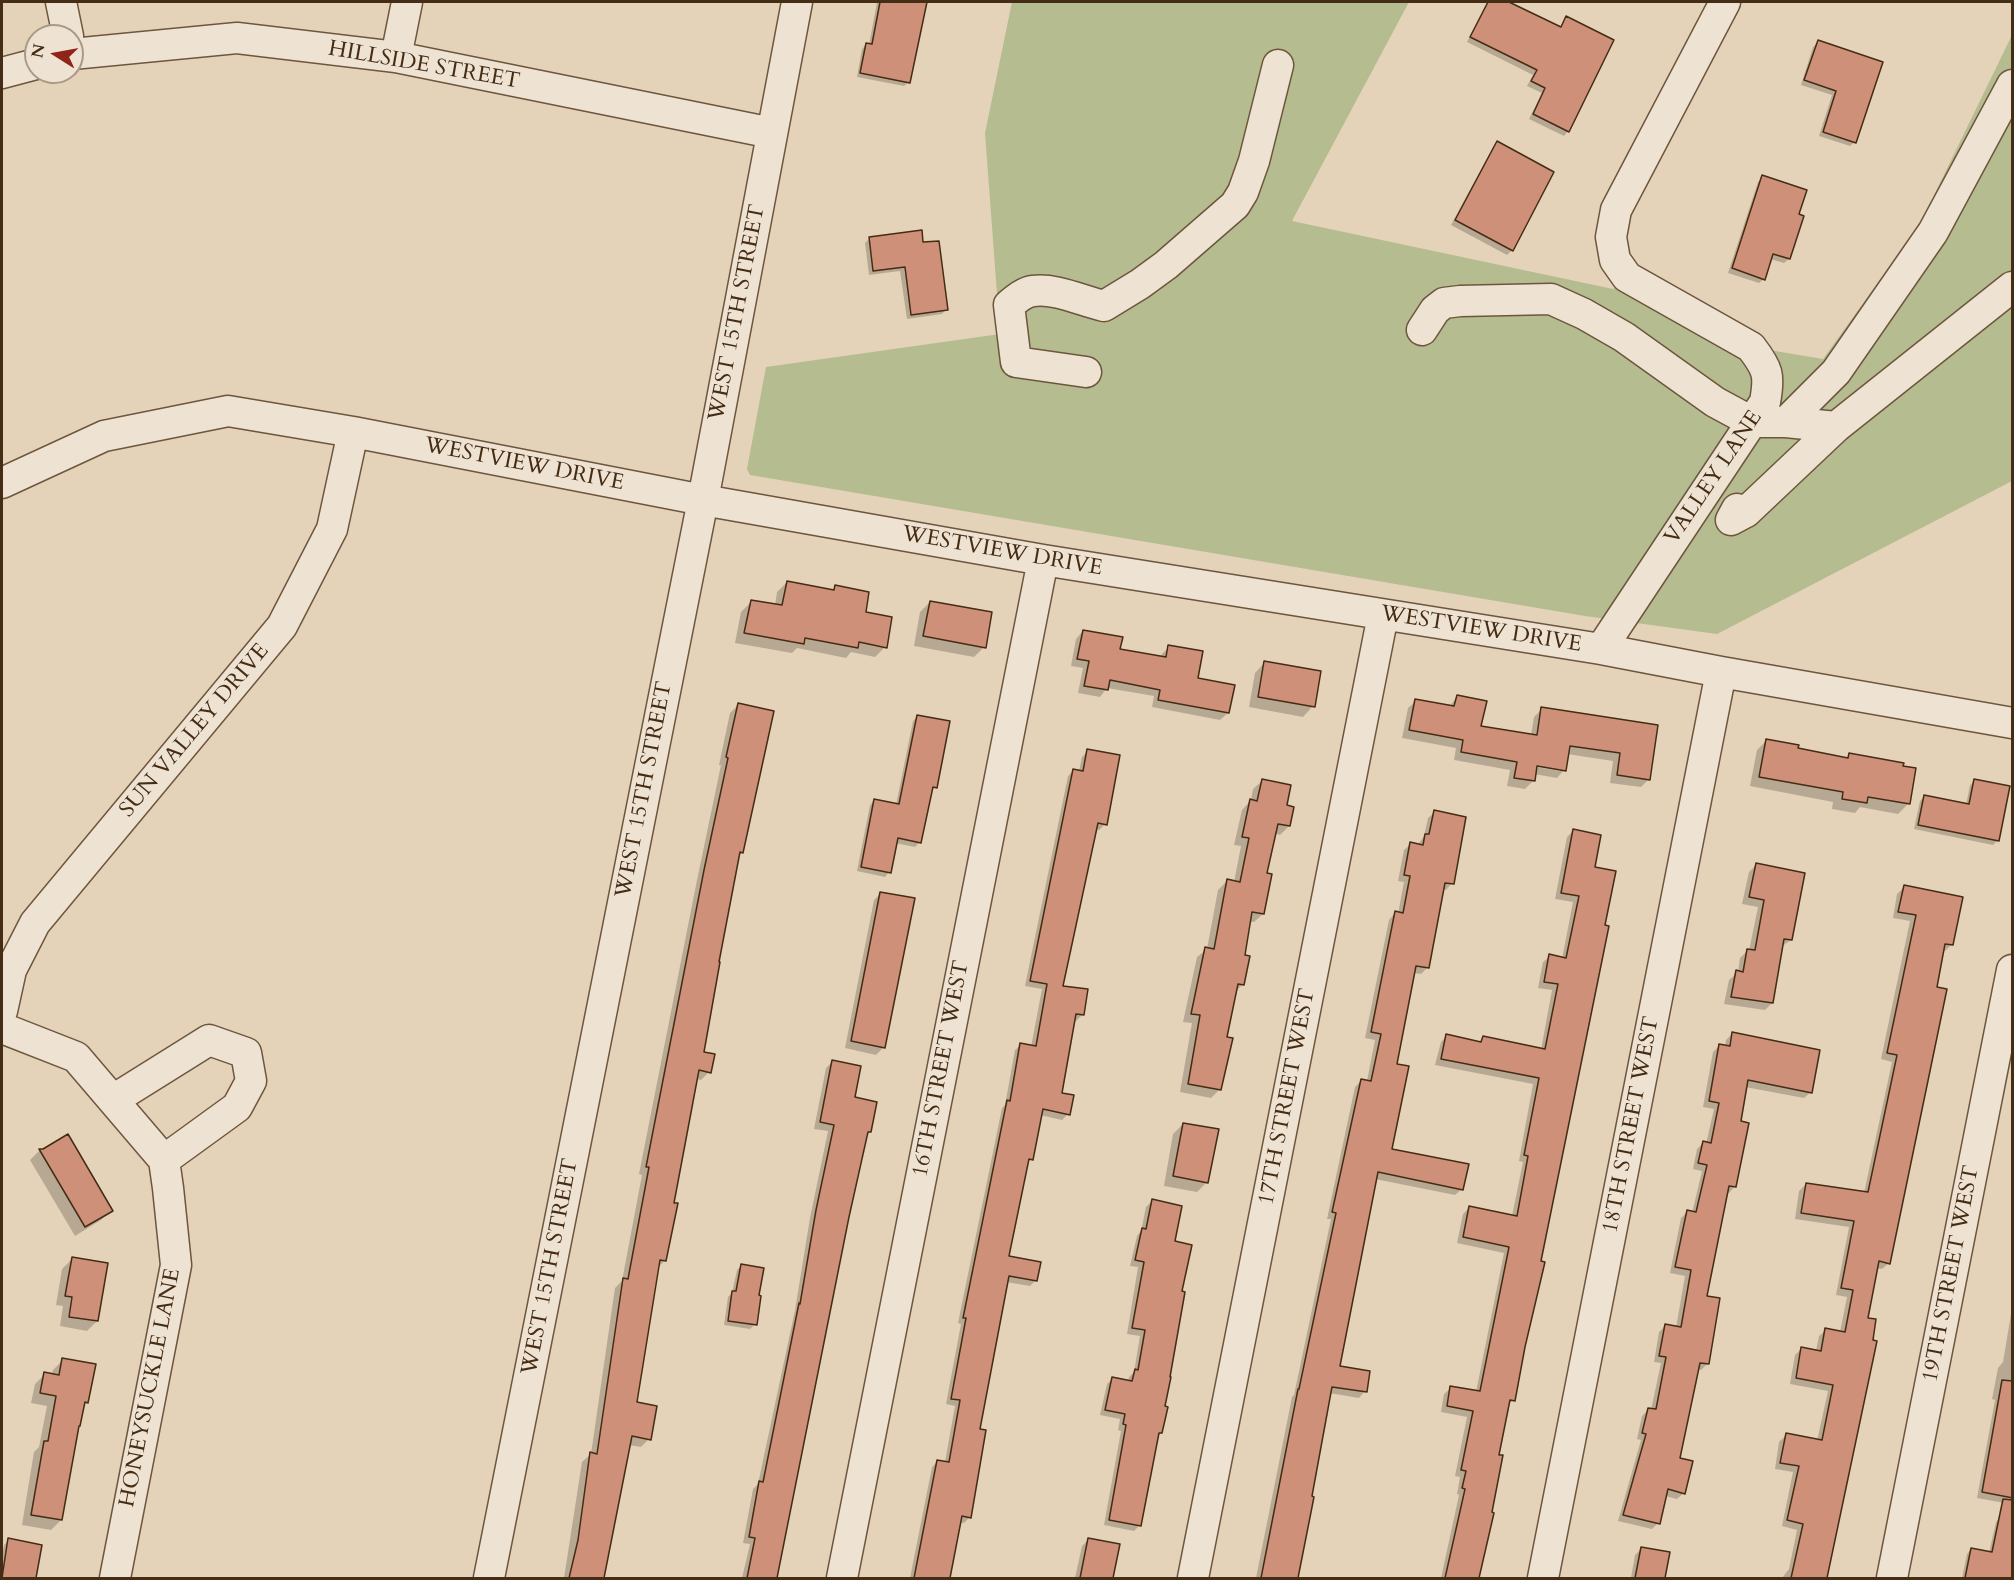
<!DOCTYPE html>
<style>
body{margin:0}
#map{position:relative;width:2014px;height:1580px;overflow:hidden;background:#e5d3b9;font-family:Cardo,serif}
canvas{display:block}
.frame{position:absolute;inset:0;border:3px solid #452c14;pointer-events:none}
.north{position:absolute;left:24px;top:24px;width:60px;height:60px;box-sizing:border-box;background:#eee2d2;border:2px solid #aa9986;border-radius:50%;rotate:281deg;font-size:16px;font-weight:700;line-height:24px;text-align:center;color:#452c14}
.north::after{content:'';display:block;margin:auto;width:21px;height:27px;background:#8f2418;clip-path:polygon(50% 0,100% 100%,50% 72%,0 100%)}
</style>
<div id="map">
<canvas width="2014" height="1580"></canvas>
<div class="frame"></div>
<div class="north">N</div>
</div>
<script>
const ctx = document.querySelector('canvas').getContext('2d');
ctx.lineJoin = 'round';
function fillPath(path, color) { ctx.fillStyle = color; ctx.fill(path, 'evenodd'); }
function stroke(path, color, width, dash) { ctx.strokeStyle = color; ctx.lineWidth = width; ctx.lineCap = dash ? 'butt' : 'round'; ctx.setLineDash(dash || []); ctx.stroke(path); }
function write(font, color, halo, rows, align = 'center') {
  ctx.font = font + ' Cardo,serif'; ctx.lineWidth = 5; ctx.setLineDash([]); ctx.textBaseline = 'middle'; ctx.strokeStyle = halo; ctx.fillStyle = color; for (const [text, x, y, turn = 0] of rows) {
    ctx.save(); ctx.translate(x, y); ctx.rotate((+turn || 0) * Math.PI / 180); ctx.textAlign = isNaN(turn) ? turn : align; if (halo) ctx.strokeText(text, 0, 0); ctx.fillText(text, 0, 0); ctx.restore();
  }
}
fillPath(new Path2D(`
 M 1012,2 L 1409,2 L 1292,221 L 1613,289 L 1627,277 L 1751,347 L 1823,359 L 1920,224 L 2012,35 L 2012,481 L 1717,634 L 1585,616 L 750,475 L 747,469 L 766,367 L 1000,334 L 985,133 Z`), '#b5bc8f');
fillPath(new Path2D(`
 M 877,2 L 925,2 L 909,82 L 904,86 L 857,77 L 862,49 L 867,44 L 869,45 Z
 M 1487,2 L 1505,2 L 1559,28 L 1566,18 L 1568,131 L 1564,136 L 1529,119 L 1542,93 L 1527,86 L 1533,75 L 1467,42 Z
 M 1818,42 L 1881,63 L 1855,142 L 1850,146 L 1819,136 L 1832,95 L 1801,85 L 1813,47 Z
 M 1497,143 L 1512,250 L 1507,255 L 1451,225 L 1493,147 Z
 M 1763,177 L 1798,215 L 1789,259 L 1784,263 L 1770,259 L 1764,279 L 1759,283 L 1728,273 L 1758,182 Z
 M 870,238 L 922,244 L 946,309 L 942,314 L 907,319 L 900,271 L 869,275 L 865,243 Z
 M 787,582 L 831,591 L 835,587 L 864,613 L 885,647 L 875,657 L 851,652 L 846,658 L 797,648 L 792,653 L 735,643 L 741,612 L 751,602 L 775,606 L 777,592 Z
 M 930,602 L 984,647 L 974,657 L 914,646 L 920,612 Z
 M 1083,631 L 1119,650 L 1161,657 L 1162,654 L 1169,647 L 1228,713 L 1220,720 L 1152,707 L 1154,696 L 1107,688 L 1100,697 L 1078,693 L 1083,668 L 1071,666 L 1076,639 Z
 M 1265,662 L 1313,706 L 1303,717 L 1249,707 L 1255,673 Z
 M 1457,697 L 1479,727 L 1531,735 L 1534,717 L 1542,709 L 1656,726 L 1649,779 L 1641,787 L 1610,783 L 1613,761 L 1567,754 L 1564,770 L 1557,778 L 1534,774 L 1533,781 L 1525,789 L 1507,786 L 1510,770 L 1454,760 L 1456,748 L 1402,738 L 1408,708 L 1416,701 L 1449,707 ZM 1530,763 L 1560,768 L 1560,771 L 1530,766 Z
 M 738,705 L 742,852 L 738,856 L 702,1053 L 709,1072 L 701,1080 L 696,1079 L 672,1204 L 665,1260 L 657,1269 L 635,1404 L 649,1439 L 641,1447 L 629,1445 L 603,1578 L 564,1578 L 582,1462 L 591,1454 L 615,1288 L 622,1281 L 642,1175 L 639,1174 L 697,880 L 721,765 L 719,765 L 730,713 Z
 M 917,717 L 935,787 L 930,792 L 920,842 L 915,847 L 895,843 L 889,872 L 885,877 L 857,871 L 870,805 L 875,800 L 896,805 L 913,721 Z
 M 1767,740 L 1797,750 L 1846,759 L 1850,755 L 1914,770 L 1908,804 L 1898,814 L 1860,807 L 1855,813 L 1832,809 L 1833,802 L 1750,786 L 1757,750 Z
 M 1088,751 L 1105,824 L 1099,830 L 1095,829 L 1062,987 L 1082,1015 L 1076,1021 L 1074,1020 L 1060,1094 L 1068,1114 L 1062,1120 L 1040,1115 L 1031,1159 L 1026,1164 L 1007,1257 L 1036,1280 L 1030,1286 L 1006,1282 L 979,1430 L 970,1517 L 964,1523 L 959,1522 L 949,1578 L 910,1578 L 932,1467 L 938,1461 L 945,1462 L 955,1406 L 946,1404 L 961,1324 L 958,1323 L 1002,1108 L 1005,1105 L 1015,1050 L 1021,1045 L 1031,1047 L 1042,989 L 1025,986 L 1068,776 L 1074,770 L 1079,771 L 1082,757 Z
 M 1262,781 L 1285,807 L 1289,826 L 1280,835 L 1274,833 L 1265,874 L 1263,914 L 1254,922 L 1249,922 L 1243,956 L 1242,985 L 1235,992 L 1226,1038 L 1220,1089 L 1211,1098 L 1180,1092 L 1192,1023 L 1183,1022 L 1197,957 L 1207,949 L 1218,890 L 1227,881 L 1234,882 L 1241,846 L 1234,845 L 1242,810 L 1251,800 L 1253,789 Z
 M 1975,781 L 1998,840 L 1993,845 L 1914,829 L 1920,801 L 1925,796 L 1966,805 L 1970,785 Z
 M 1435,812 L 1452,883 L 1446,890 L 1443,889 L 1427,968 L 1421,974 L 1413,973 L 1395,1065 L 1391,1151 L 1462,1189 L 1455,1195 L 1375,1179 L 1338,1367 L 1365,1391 L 1359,1398 L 1329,1393 L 1310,1498 L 1312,1498 L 1297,1578 L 1256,1578 L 1292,1397 L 1294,1395 L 1331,1219 L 1327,1219 L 1355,1087 L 1362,1080 L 1367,1081 L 1375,1040 L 1365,1038 L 1389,920 L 1395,913 L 1398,914 L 1404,882 L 1398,881 L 1404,850 L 1411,844 L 1418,845 L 1424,836 L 1428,818 Z
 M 1573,831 L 1600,836 L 1513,1400 L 1507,1406 L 1498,1456 L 1490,1514 L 1492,1514 L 1478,1578 L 1441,1578 L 1459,1495 L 1457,1494 L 1460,1477 L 1455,1476 L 1467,1417 L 1441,1412 L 1444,1394 L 1451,1388 L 1476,1392 L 1504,1253 L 1457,1243 L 1463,1214 L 1469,1208 L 1512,1216 L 1523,1162 L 1519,1161 L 1533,1084 L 1435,1065 L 1441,1042 L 1447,1036 L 1478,1043 L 1483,1038 L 1541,1050 L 1552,990 L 1538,988 L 1543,962 L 1550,956 L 1562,959 L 1573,902 L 1555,899 L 1567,837 Z
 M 1756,865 L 1791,940 L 1781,947 L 1772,1003 L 1765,1010 L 1724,1004 L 1729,980 L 1738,972 L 1740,958 L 1747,951 L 1749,951 L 1758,907 L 1742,904 L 1749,872 Z
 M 1904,887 L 1952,944 L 1945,951 L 1942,951 L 1889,1263 L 1882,1269 L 1876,1268 L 1867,1319 L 1850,1457 L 1826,1578 L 1782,1578 L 1789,1569 L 1797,1530 L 1782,1526 L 1793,1472 L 1775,1469 L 1779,1442 L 1786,1435 L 1817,1441 L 1828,1391 L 1790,1384 L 1795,1355 L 1802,1348 L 1816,1351 L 1819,1336 L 1826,1330 L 1840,1332 L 1847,1297 L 1836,1295 L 1849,1227 L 1795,1219 L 1799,1191 L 1806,1184 L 1864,1193 L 1892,1062 L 1881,1059 L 1910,921 L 1893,918 L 1897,894 Z
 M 881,893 L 883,1048 L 876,1055 L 845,1048 L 874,900 Z
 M 1732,1034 L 1811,1092 L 1804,1098 L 1745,1087 L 1739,1122 L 1735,1186 L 1729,1193 L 1727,1192 L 1705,1297 L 1707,1364 L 1701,1370 L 1697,1369 L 1678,1459 L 1684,1493 L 1677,1499 L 1665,1496 L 1658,1523 L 1652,1529 L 1618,1521 L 1641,1440 L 1637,1439 L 1642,1416 L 1648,1410 L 1651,1410 L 1661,1363 L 1654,1362 L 1659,1332 L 1665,1326 L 1676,1328 L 1685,1276 L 1670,1273 L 1681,1218 L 1687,1212 L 1692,1213 L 1702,1171 L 1693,1169 L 1697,1149 L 1703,1143 L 1706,1144 L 1714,1109 L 1703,1107 L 1713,1052 L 1719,1046 L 1725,1047 L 1726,1040 Z
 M 832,1062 L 870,1132 L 866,1135 L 799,1456 L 777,1578 L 742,1578 L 750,1544 L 743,1543 L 753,1489 L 758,1484 L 795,1310 L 810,1218 L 828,1131 L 814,1129 L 826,1068 Z
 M 1183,1124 L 1207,1182 L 1197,1192 L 1164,1186 L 1173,1134 Z
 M 40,1150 L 111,1210 L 101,1220 L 75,1236 L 30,1160 Z
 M 1152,1201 L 1173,1243 L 1180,1292 L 1163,1407 L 1161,1433 L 1157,1437 L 1140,1525 L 1134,1531 L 1104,1525 L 1121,1431 L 1118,1430 L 1120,1419 L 1100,1415 L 1107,1384 L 1113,1378 L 1128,1382 L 1129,1377 L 1134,1372 L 1140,1336 L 1127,1334 L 1138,1267 L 1130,1266 L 1137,1236 L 1141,1231 L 1146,1207 Z
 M 72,1259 L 97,1321 L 87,1331 L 60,1326 L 63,1306 L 56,1305 L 62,1269 Z
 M 741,1266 L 755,1324 L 750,1329 L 724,1325 L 728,1297 L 732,1293 L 737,1270 Z
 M 2012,1308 L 2012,1501 L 2010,1504 L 1977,1498 L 1995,1400 L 1992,1399 L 1998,1368 L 2003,1362 Z
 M 63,1360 L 87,1402 L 82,1406 L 61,1520 L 51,1530 L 22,1525 L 34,1452 L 39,1447 L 47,1406 L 31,1403 L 35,1384 L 45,1374 L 51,1375 L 53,1370 Z
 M 2000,1517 L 2012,1520 L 2012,1578 L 1962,1578 L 1967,1554 L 1971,1549 L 1989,1553 L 1996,1522 Z
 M 1089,1539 L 1119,1546 L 1112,1578 L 1075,1578 L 1082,1546 Z
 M 9,1540 L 41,1546 L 34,1578 L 2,1578 L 2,1557 L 4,1545 Z
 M 1642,1548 L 1668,1553 L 1663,1578 L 1631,1578 L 1635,1555 Z`), '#0003');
const building = new Path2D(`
 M 880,2 L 927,2 L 910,83 L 860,73 L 866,43 L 872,44 Z
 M 1488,2 L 1509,2 L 1561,27 L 1566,16 L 1614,40 L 1569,132 L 1533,114 L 1545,88 L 1531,81 L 1537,70 L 1470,37 Z
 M 1818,40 L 1883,62 L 1856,143 L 1823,132 L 1836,91 L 1804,80 Z
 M 1497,141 L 1554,172 L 1513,251 L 1455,220 Z
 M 1762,175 L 1807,190 L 1799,214 L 1804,216 L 1790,259 L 1773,254 L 1765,280 L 1732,268 Z
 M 922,230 L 923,242 L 939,241 L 948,310 L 911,315 L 905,267 L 873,271 L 869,237 Z
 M 787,581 L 834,590 L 835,585 L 869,592 L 866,612 L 892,617 L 887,648 L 859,642 L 858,648 L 805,638 L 804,644 L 744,633 L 751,600 L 782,605 Z
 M 930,601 L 992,612 L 986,648 L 923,636 Z
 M 1083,630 L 1123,637 L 1120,649 L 1166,657 L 1168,645 L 1203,651 L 1198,678 L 1235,685 L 1229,713 L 1158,700 L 1160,690 L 1110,680 L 1108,690 L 1084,686 L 1089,661 L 1077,659 Z
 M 1264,661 L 1321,671 L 1315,707 L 1258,697 Z
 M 1457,695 L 1487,701 L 1481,726 L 1537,735 L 1541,707 L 1658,725 L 1650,780 L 1617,775 L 1620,753 L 1570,746 L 1566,771 L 1537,766 L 1535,781 L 1514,778 L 1517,762 L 1461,752 L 1463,740 L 1409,730 L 1415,699 L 1454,706 Z
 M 738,703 L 774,711 L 743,853 L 740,852 L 719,962 L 720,962 L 704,1052 L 715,1054 L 711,1073 L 699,1070 L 674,1203 L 678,1203 L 666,1261 L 660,1260 L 637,1402 L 657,1406 L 651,1440 L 632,1436 L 604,1578 L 569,1578 L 578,1540 L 590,1452 L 597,1454 L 623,1278 L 628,1279 L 649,1167 L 646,1167 L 704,870 L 728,758 L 726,757 Z
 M 917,715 L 950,721 L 937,788 L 933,787 L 921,843 L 898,838 L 891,873 L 861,867 L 874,799 L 899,804 Z
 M 1766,739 L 1799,745 L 1798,748 L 1848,758 L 1849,753 L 1904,763 L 1903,766 L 1916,768 L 1910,804 L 1868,797 L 1867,803 L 1842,799 L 1843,792 L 1759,777 Z
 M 1087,749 L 1120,755 L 1107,825 L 1098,823 L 1063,986 L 1088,989 L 1084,1015 L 1076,1014 L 1062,1093 L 1074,1095 L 1070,1115 L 1043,1109 L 1033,1160 L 1029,1159 L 1009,1256 L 1041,1262 L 1037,1281 L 1009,1276 L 980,1429 L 986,1430 L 971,1518 L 962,1516 L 950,1578 L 914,1578 L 937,1460 L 949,1462 L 960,1400 L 951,1399 L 966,1318 L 963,1318 L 1007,1100 L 1010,1101 L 1020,1043 L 1036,1046 L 1047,984 L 1030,981 L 1073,769 L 1083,771 Z
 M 1262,779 L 1291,785 L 1287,805 L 1294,807 L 1290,826 L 1278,824 L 1267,873 L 1272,874 L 1264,914 L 1252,912 L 1245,955 L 1250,956 L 1244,985 L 1238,984 L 1227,1037 L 1233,1038 L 1221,1090 L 1188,1084 L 1200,1015 L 1191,1014 L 1205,947 L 1214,949 L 1227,879 L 1240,882 L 1249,838 L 1242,837 L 1250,799 L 1257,801 Z
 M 1974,779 L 2010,786 L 1999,841 L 1918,825 L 1924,795 L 1969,804 Z
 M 1434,810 L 1466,817 L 1454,884 L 1445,883 L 1429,968 L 1416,966 L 1397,1064 L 1409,1066 L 1392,1149 L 1469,1164 L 1463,1190 L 1378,1172 L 1340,1366 L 1370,1371 L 1367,1392 L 1332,1387 L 1312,1496 L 1314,1497 L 1298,1578 L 1261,1578 L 1298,1389 L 1299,1389 L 1336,1213 L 1332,1212 L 1361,1079 L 1371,1081 L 1381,1034 L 1371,1032 L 1395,911 L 1403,913 L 1410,876 L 1404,875 L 1410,842 L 1423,845 L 1425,834 L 1429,834 Z
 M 1573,829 L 1601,835 L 1595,867 L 1616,871 L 1605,925 L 1609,926 L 1541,1261 L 1545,1262 L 1525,1347 L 1515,1401 L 1510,1400 L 1499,1455 L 1503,1455 L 1492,1512 L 1494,1513 L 1479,1578 L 1445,1578 L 1465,1489 L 1462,1488 L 1466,1471 L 1461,1470 L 1473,1411 L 1447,1406 L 1450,1386 L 1480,1391 L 1509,1247 L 1463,1237 L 1469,1206 L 1517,1216 L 1528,1156 L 1524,1155 L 1539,1078 L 1441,1059 L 1446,1034 L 1481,1042 L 1483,1036 L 1545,1049 L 1558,984 L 1544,982 L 1549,954 L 1566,958 L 1579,896 L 1561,893 Z
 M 1756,863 L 1805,873 L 1792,940 L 1784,939 L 1773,1003 L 1731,997 L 1736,970 L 1743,972 L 1747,949 L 1755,950 L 1764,900 L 1749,897 Z
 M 1904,885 L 1963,897 L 1953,945 L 1945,944 L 1937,987 L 1947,989 L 1890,1264 L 1879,1261 L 1868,1318 L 1876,1319 L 1873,1340 L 1877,1341 L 1827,1578 L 1791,1578 L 1803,1524 L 1787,1520 L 1799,1466 L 1780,1463 L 1786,1433 L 1822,1440 L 1833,1385 L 1796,1378 L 1801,1347 L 1821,1351 L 1825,1328 L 1845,1332 L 1853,1290 L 1841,1288 L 1854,1221 L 1801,1213 L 1806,1183 L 1868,1192 L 1897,1055 L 1887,1053 L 1916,915 L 1898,912 Z
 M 880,892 L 915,898 L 885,1048 L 851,1041 Z
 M 1732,1032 L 1820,1050 L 1812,1093 L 1748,1080 L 1741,1121 L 1749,1123 L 1736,1187 L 1729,1186 L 1707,1296 L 1720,1298 L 1709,1364 L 1700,1363 L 1680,1458 L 1693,1461 L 1685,1494 L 1668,1489 L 1660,1524 L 1623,1515 L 1646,1434 L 1642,1433 L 1648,1408 L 1656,1409 L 1666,1357 L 1659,1356 L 1665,1324 L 1681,1327 L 1691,1270 L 1675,1267 L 1687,1210 L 1696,1212 L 1707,1165 L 1698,1163 L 1703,1141 L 1711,1143 L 1719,1103 L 1709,1101 L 1719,1044 L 1730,1046 Z
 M 832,1060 L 861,1066 L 855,1097 L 877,1102 L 871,1132 L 868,1132 L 849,1217 L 777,1578 L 747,1578 L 755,1538 L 749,1537 L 759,1481 L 763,1482 L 799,1303 L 800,1304 L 816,1210 L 834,1125 L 820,1122 Z
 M 1183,1123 L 1219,1129 L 1208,1183 L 1173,1176 Z
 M 68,1134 L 113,1211 L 85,1227 L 39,1149 L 43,1149 Z
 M 1152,1199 L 1182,1206 L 1175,1241 L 1192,1245 L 1182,1291 L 1185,1292 L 1170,1377 L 1171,1377 L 1165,1406 L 1168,1407 L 1162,1433 L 1159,1433 L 1141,1526 L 1109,1520 L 1126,1425 L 1123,1424 L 1125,1414 L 1105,1410 L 1112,1377 L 1132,1381 L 1135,1369 L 1138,1370 L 1145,1330 L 1132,1328 L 1144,1262 L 1135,1260 L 1142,1228 L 1146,1229 Z
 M 72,1257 L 108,1263 L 98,1321 L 69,1317 L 72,1297 L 65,1296 Z
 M 741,1264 L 764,1268 L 759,1295 L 761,1296 L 757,1325 L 728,1321 L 732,1291 L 736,1291 Z
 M 62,1358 L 96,1364 L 88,1403 L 85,1402 L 80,1426 L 79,1426 L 62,1520 L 31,1515 L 44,1441 L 48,1441 L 56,1396 L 40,1393 L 44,1372 L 59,1375 Z
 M 2002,1380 L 2013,1381 L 2013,1498 L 1982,1492 Z
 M 2003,1499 L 2013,1500 L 2013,1578 L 1965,1578 L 1971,1548 L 1992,1552 Z
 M 8,1538 L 42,1545 L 36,1578 L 2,1578 Z
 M 1088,1538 L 1120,1544 L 1113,1578 L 1080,1578 Z
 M 1641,1547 L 1670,1552 L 1665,1578 L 1635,1578 Z`);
fillPath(building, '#ce9078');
stroke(building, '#452c14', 1.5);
const minor = new Path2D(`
 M 61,2 L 68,36
 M 72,54 L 237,38 L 396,57 L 772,133
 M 396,57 L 407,2
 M 2,73 L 36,64
 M 1422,330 L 1435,310 L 1444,303 L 1460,301 L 1551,299 L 1584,314 L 1624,337 L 1715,402 L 1752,422 L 1786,422 L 1836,372 L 1933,232 L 2012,85
 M 1086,372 L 1016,362 L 1009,305 C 1015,300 1024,292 1033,291 C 1056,288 1082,301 1104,306 L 1140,284 L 1166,265 L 1235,205 L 1243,192 L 1254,161 L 1278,65
 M 1836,427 L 2012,287
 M 2,483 L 104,436 L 228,411 L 353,432 L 703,500 L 1043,560 L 1601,649 L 1721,672 L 2012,723
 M 1746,512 L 1731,520 L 1737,509 L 1746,512 L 1836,427 L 1786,422
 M 1601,649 L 1765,402 C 1770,375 1768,369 1751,347 L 1627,277 L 1615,260 L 1611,237 L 1616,210 L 1725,2
 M 2,1011 L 11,970 L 35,923 L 282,626 L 332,529 L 353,432
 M 2,1028 L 76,1057 L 164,1160 L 168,1188 L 176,1265 L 115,1578
 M 113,1100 L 209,1040 L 246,1053 L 251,1081 L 237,1107 L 164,1160
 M 489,1578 L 703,500 L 797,2
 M 842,1578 L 1043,560
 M 1193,1578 L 1383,615
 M 1543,1578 L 1721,672
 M 1892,1578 L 2012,970`);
stroke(minor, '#6d563d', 33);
stroke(minor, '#eee2d2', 30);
write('22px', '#452c14', '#eee2d2', [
 ["HILLSIDE STREET",424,66,10],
 ["WEST 15TH STREET",738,313,-79],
 ["WESTVIEW DRIVE",524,465,11],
 ["VALLEY LANE",1714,478,-56],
 ["WESTVIEW DRIVE",1002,552,10],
 ["WESTVIEW DRIVE",1481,630,9],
 ["SUN VALLEY DRIVE",195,731,-50],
 ["WEST 15TH STREET",645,790,-79],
 ["16TH STREET WEST",942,1069,-79],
 ["17TH STREET WEST",1288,1097,-79],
 ["18TH STREET WEST",1632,1125,-79],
 ["WEST 15TH STREET",551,1267,-79],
 ["19TH STREET WEST",1952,1274,-79],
 ["HONEYSUCKLE LANE",151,1388,-79]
]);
</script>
